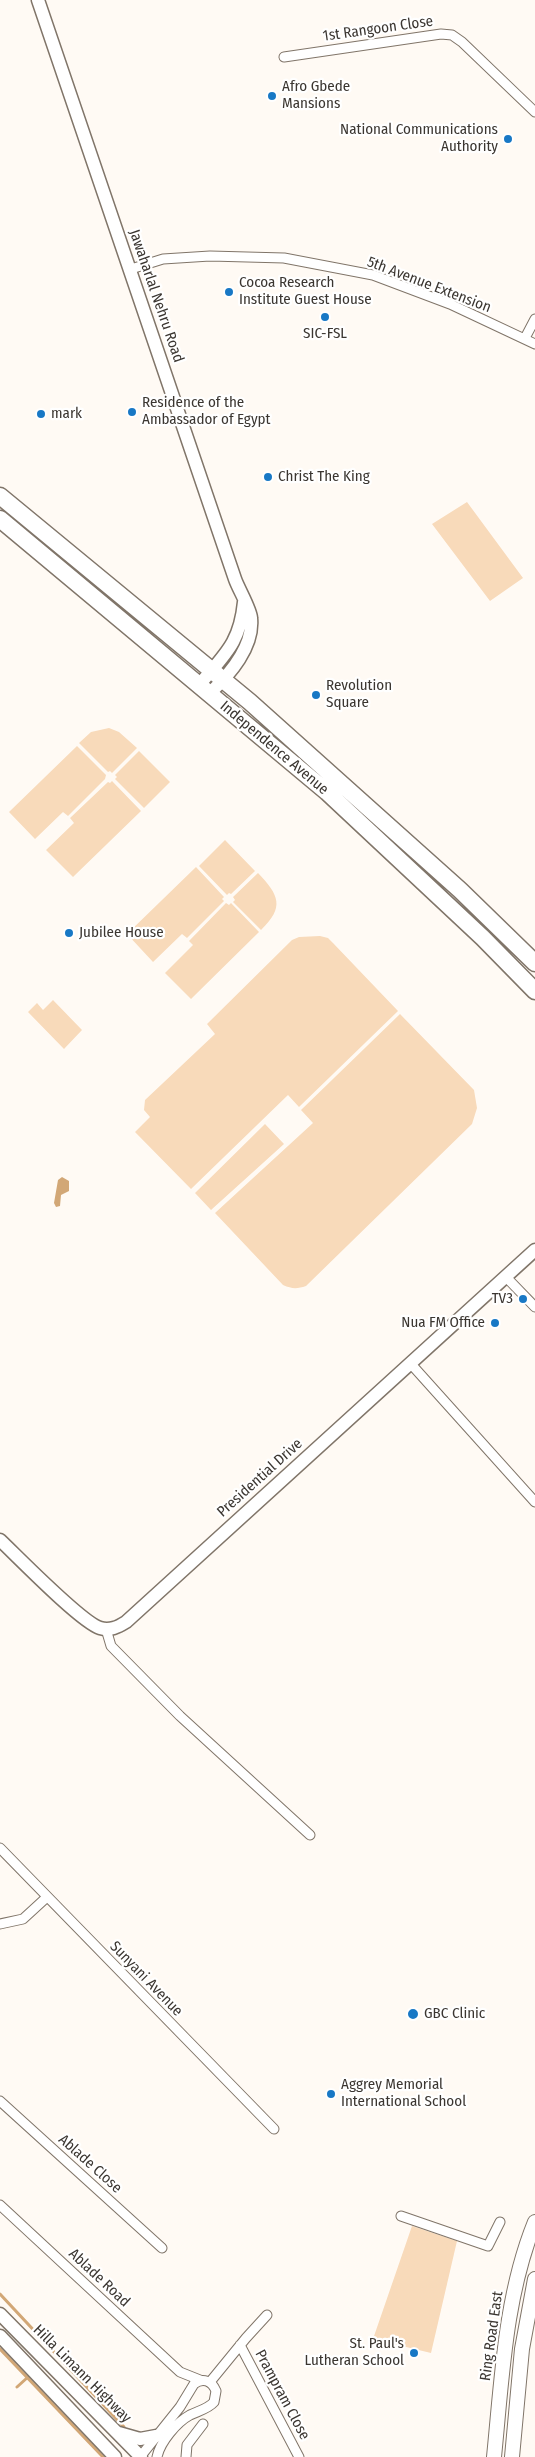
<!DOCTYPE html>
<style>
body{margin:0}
canvas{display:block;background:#fffaf4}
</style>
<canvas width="535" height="2457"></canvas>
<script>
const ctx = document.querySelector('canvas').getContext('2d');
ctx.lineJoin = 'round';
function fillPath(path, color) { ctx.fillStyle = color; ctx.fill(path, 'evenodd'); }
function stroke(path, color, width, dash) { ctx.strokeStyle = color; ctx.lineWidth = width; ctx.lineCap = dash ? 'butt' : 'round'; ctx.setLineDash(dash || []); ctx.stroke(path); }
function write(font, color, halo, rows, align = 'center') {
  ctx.font = font + ' "Fira Sans Condensed",sans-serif'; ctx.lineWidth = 4.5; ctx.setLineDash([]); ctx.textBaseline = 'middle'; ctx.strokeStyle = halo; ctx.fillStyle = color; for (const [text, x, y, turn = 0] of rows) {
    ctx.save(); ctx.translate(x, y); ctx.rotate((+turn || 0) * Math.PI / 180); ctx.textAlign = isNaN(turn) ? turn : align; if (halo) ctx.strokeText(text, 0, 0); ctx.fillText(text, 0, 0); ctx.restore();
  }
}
fillPath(new Path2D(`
 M 467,502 L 523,578 L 490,601 L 432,524 Z
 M 109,728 L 119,732 L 137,748 L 112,773 L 110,771 L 108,772 L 79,743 L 91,732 Z
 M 77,746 L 106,775 L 105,779 L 68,816 L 63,812 L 35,839 L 9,812 Z
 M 139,751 L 170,782 L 144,808 L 115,779 L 117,777 L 115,775 Z
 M 112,781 L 141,811 L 73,877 L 46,850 L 74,823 L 70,818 L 108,782 L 110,783 Z
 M 225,840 L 255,871 L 231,894 L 229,893 L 227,895 L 199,866 Z
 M 196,867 L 224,897 L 222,899 L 224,901 L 187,938 L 182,934 L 153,962 L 127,934 Z
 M 258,873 C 279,895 285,907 261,930 L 233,902 L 235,900 L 233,897 Z
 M 226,903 L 229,905 L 231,903 L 259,932 L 191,999 L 165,973 L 193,945 L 189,941 Z
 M 320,936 L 328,938 L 333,943 L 398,1011 L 299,1107 L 288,1095 L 191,1189 L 135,1132 L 150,1117 L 144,1110 L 145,1100 L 215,1034 L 207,1024 L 292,940 L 299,937 Z
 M 53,1000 L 82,1030 L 64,1049 L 28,1012 L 37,1003 L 43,1010 Z
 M 400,1014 L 474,1090 L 477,1108 L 472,1124 L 306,1286 C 297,1289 292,1289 283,1285 L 215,1213 L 313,1123 L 301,1110 Z
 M 265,1124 L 284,1144 L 211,1210 L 195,1193 Z
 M 412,2226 L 457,2241 L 431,2353 L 373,2339 Z`), '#f8daba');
fillPath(new Path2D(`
 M 62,1177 L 69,1181 L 69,1191 L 61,1195 L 60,1206 L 56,1207 L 54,1203 L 58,1180 Z`), '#d2a776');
stroke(new Path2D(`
 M 0,2294 L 124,2427
 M 0,2349 L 103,2457
 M 17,2387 L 28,2377`), '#d2a776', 3);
const street = new Path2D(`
 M 284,57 L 441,34 L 452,35 L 462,42 L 535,112
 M 131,269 L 163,259 L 210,256 L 284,258 L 373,275 L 450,304 L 535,344
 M 525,338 L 535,319
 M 505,1276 L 535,1307
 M 411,1364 L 535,1502
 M 106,1629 L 111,1646 L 180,1716 L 310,1835
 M 0,1848 L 274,2129
 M 0,1924 L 23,1919 L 47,1897
 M 0,2101 L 162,2248
 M 0,2205 L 180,2372 L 200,2380
 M 401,2216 L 488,2246 L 500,2222
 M 240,2345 L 299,2457
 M 210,2382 L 246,2338 L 267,2315
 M 140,2457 L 180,2407 L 194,2384 C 203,2377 212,2381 216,2391 L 214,2402 C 208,2409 198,2411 190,2415 C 177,2422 160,2442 157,2457
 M 186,2457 L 187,2445 L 203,2424`);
const secondary = new Path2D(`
 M 38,0 L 235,579 C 238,588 251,610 251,618 C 254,647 230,674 210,693
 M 200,684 C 225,654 240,643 244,602
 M 0,1540 C 19,1558 81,1622 100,1628 C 110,1631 118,1627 126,1622 L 535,1250
 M 0,2314 L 141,2457
 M 0,2336 L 115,2457
 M 119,2433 L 140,2439 L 156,2436`);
const primary = new Path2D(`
 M 494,2457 C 502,2378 505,2296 535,2222
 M 512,2457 L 522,2349 L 535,2279`);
const highway = new Path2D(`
 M 0,496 L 250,702 L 460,890 L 535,963
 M 0,519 L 327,792 L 483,938 L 535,991`);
stroke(street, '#807569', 11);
stroke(secondary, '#807569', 15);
stroke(primary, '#807569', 16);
stroke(highway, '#807569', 19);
stroke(street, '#fff', 9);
stroke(secondary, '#fff', 12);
stroke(primary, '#fff', 14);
stroke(highway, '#fff', 16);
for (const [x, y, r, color] of [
 [272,96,5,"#1878c5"],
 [508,139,5,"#1878c5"],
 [229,292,5,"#1878c5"],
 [325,317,5,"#1878c5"],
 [132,412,5,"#1878c5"],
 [41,414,5,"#1878c5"],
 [268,477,5,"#1878c5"],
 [316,695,5,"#1878c5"],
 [69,933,5,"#1878c5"],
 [523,1299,5,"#1878c5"],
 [495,1323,5,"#1878c5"],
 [413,2014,6,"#1878c5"],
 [331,2094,5,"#1878c5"],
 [414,2353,5,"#1878c5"]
]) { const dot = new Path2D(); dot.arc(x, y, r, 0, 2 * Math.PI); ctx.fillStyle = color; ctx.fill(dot); stroke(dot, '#fff', 2); }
write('15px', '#3b3631', '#fff', [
 ["1st Rangoon Close",378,29,-8],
 ["5th Avenue Extension",429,285,21],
 ["Jawaharlal Nehru Road",156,296,71],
 ["Independence Avenue",274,748,40],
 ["Presidential Drive",260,1478,-42],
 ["Sunyani Avenue",146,1979,46],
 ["Ablade Close",90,2164,42],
 ["Ablade Road",99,2278,43],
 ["Ring Road East",492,2336,-82],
 ["Hilla Limann Highway",82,2374,45],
 ["Prampram Close",282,2395,62]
]);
write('15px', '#3b3631', '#fff', [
 ["Afro Gbede",282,87],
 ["Mansions",282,104],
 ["National Communications",498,130,"right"],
 ["Authority",498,147,"right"],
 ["Cocoa Research",239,283],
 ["Institute Guest House",239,300],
 ["SIC-FSL",325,334,"center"],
 ["Residence of the",142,403],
 ["Ambassador of Egypt",142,420],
 ["mark",51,414],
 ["Christ The King",278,477],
 ["Revolution",326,686],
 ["Square",326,703],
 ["Jubilee House",79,933],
 ["TV3",513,1299,"right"],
 ["Nua FM Office",485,1323,"right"],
 ["GBC Clinic",424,2014],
 ["Aggrey Memorial",341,2085],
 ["International School",341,2102],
 ["St. Paul's",404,2344,"right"],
 ["Lutheran School",404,2361,"right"]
], 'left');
</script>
